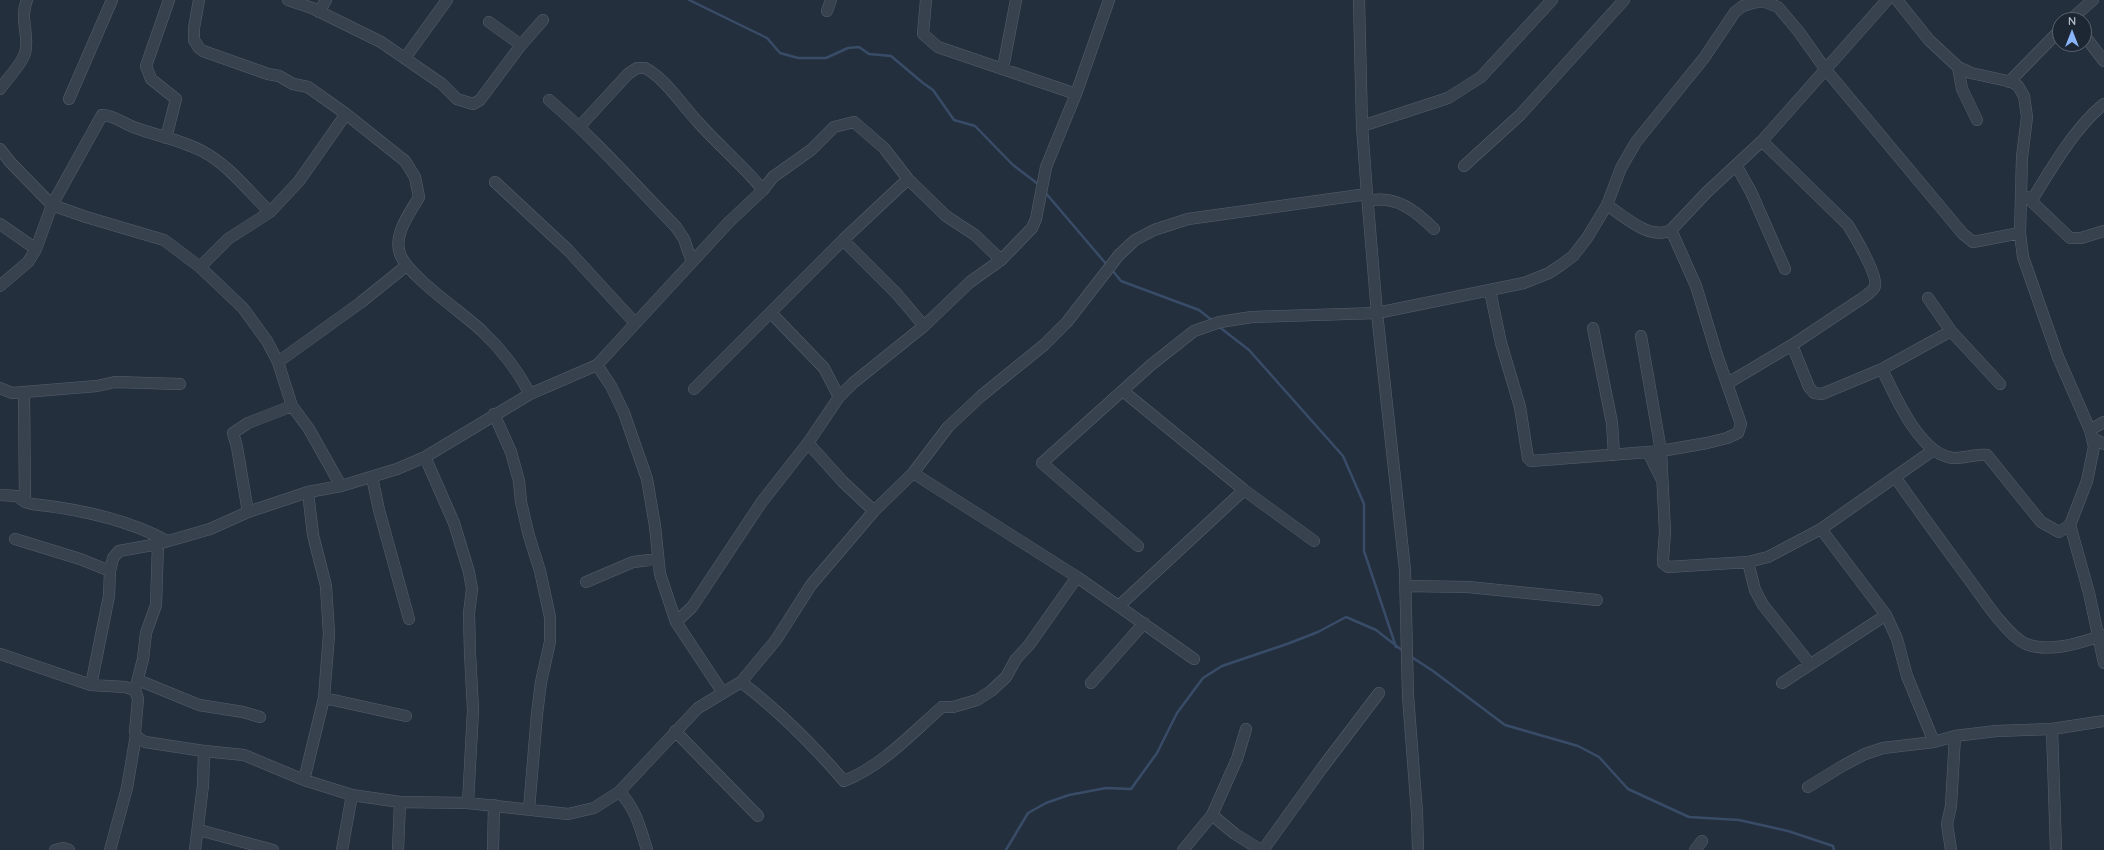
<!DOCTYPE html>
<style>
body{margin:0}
#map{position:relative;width:2104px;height:850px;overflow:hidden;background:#242f3e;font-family:Quicksand,sans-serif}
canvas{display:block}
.north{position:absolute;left:2052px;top:12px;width:40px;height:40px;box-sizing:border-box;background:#1d2633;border:1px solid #59626f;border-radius:50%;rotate:0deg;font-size:11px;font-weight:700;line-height:16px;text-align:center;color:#b4bcc9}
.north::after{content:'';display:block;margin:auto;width:14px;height:18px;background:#8ab4f8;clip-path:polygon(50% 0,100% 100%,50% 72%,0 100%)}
</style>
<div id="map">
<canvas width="2104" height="850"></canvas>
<div class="north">N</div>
</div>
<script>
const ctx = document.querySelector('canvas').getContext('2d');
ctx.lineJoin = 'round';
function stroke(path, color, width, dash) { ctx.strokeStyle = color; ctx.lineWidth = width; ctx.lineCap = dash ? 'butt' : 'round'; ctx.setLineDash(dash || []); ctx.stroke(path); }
stroke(new Path2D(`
 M 689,0 L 767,38 L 780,53 L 798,58 L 826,58 L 848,48 L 859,47 L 869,54 L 891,56 L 923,83 L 933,90 L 954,120 L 975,126 L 1013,165 L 1038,184
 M 1044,191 L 1107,265
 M 1112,270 L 1121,281 L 1199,310 L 1213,321
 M 1218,326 L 1249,350 L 1343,456 L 1364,504 L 1364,551 L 1396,647
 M 1410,656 L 1433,671 L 1505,725 L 1578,746 L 1599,757 L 1628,789 L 1689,817 L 1739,820 L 1788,831 L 1833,846 L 1834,850
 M 1006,850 L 1028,813 L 1046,803 L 1069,795 L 1106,788 L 1131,789 L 1157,753 L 1177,713 L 1203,678 L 1222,666 L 1287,644 L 1318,632 L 1346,617 L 1376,630 L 1403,651`), '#394c67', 2.5);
const minor = new Path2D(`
 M 199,0 L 194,28 L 194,40 L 199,48 L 203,51 L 268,74 L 279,76 L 293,84 L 308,87 L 346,114 L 405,161 L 415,177 L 419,197 C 410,213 393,234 400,254 C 408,276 463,313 482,331 C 502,350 517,369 530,394
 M 288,0 L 312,8 L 381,42 L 442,84 L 457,99 L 473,104 L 480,100 L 521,45 L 543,20
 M 926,0 L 923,34 L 938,47 L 1076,94
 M 1359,0 L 1362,126 L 1367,194 L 1377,313 L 1405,570 L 1408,696 L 1417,813 L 1418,850
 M 827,11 L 831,0
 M 319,12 L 326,0
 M 2070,20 L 2093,0
 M 489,22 L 521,45
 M 2084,35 L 2104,61
 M 405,58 L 447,0
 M 1958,67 L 1962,89 L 1977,120
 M 1003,68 L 1016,0
 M 2009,82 L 2060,30
 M 0,89 C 7,79 22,64 25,53 C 30,36 19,18 27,0
 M 69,99 L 112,0
 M 549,100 C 594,138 634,184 676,227 L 684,239 L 692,262
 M 580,126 L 628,74 L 637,68 L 645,68 C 666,79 681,104 697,121 C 718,145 743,165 763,190
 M 1362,126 L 1448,98 L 1481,77 L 1552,0
 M 166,138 L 176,99 L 151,79 L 146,66 L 169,0
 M 0,149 L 10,162 L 52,205 L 86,217 L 164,240 L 200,267 L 243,308 L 267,341 L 278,362 L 292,406 L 309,429 L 341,486
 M 1736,165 L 1751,192 L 1785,269
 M 1464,166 L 1520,115 L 1624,0
 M 495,182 L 568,250 L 635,323
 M 2027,197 L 2070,238 L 2081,238 L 2104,231
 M 2032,200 C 2050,170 2076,126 2104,104
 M 1368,201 C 1395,194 1416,211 1434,229
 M 1607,205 C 1624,216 1650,241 1671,230 L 1707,192 L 1762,141 L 1887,0
 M 0,224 L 36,249
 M 843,240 L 897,294 L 924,326
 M 200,267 L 228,239 L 270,212 L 299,181 L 346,114
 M 0,286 L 28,262 L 36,249 L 52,205 L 102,115 C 114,115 124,124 136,128 C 158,136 181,140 202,151 C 228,164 249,192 270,212
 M 1490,291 L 1501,343 L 1520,407 L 1528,458 L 1531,461 L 1661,451 L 1707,443 L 1727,438 L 1738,433 L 1741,424 L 1717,355 L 1696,286 L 1671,230
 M 1928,298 L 1951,331 L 2000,384
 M 771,313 L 824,368 L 839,397
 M 1593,328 L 1612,423 L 1614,455
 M 1641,336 L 1661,451 L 1665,532 L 1663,559 L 1663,563 L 1668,567 L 1748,562 L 1768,557 L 1821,529 L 1932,451
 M 1792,345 L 1809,387 L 1814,393 L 1822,394 L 1882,369 L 1951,331
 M 278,362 L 360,303 L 406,266
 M 597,365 L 611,386 L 624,413 L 647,479 L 655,526 L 660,574 L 676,622 L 723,693
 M 1882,369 C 1895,396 1918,449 1948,457 C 1960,461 1974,453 1987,455 L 2041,522 L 2059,532 L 2070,525 L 2087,481 L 2094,447 L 2090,430 L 2058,357 L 2023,257 L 2020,233 L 2022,157 L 2027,117 L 2024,96 L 2018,86 L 2012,82 L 1971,73 L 1958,67 L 1929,40 L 1897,0
 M 1728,383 L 1792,345 L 1861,299 C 1866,295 1873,292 1875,286 C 1878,275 1854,235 1848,225 L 1762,141
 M 0,388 L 12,393 L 97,386 L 115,382 L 180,384
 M 694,389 L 843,240 L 908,179
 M 1123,391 L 1244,490 L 1314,541
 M 24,392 L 25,502
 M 494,414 L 511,452 L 519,481 L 521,502 L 529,536 L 540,571 L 550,617 L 550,642 L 541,682 L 537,714 L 529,809
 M 2090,430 L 2104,422
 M 2093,438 L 2104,444
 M 808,443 L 843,482 L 874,511
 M 1648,452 L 1662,480
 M 425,457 L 454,523 L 469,572 L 472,589 L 469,613 L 470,653 L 473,710 L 468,803
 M 913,473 L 1077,577 L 1194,659
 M 372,477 L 379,510 L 409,619
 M 1895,477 C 1919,511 1943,544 1968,578 C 1981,595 2007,636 2026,644 C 2051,653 2080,643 2104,635
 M 0,495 L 17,496 L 25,502 L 32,504 C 78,509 127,519 167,541
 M 248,512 L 237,447 L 233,433 L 248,423 L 292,406
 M 2070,525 L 2089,593 L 2104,663
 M 1821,529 L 1886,615 L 1897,639 L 1907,676 L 1934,742
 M 15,539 L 80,559 L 110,571
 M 1138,546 L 1042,463 L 1151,365 L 1194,331 L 1220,322 L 1252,317 L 1377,313 L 1524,283 L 1549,273 L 1561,265 L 1573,256 L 1587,238 L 1607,205 L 1621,168 L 1636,142 L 1704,58 L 1735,12 L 1743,6 L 1752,3 L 1762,1 L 1778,7 L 1799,32 L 1826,70 L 1963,234 L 1973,242 L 2020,233
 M 1748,562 L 1755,590 L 1763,605 L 1810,664
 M 586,582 L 633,562 L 658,559
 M 1406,586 L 1468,587 L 1597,600
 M 1120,605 L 1244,490
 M 676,622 L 692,607 L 761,503 L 808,443 L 839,397 L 853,383 L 924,326 L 970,282 L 1001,260 L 1032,228 L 1036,219 L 1046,167 L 1076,94 L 1109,0
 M 0,654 L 91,685 L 125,687 L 135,690 L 138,699 L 135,732 L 137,737 L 145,742 L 204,751 L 244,755 L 304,780 L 352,795 L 400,802 L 468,803 L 568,814 L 594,808 L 619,792 L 698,708 L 741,682 L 776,640 L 811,585 L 874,511 L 913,473 L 948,427 L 981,396 L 1044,345 L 1067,322 L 1119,255 L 1135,240 L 1154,230 L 1188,219 L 1367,194
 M 138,680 L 199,705 L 243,712 L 260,717
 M 741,682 C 779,711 813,745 844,781 C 882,766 911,734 942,707 L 953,707 L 977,700 L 991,691 L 1006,677 L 1016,659 L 1029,645 L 1077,577
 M 1091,683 L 1144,623
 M 1782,683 L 1886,615
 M 91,685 L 109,596 L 110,571 L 113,558 L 119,551 L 158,544 L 210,529 L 248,512 L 308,492 L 341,486 L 397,469 L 425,457 L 530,394 L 597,365 L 729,222 L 763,190 L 773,177 L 811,150 L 834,127 L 854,122 L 884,148 L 908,179 L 946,216 L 975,235 L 1001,260
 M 135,690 L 143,659 L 146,633 L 156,605 L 158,544
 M 324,698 L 406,716
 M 2052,729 L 2056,850
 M 675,731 L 758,816
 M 304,780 L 324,698 L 329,634 L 326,586 L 313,535 L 308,492
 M 1808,787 L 1844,765 L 1865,754 L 1883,748 L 1934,742 L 1955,736 L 1996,731 L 2052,729 L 2104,721
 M 619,792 C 635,806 641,830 647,850
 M 1212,815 L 1235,834 L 1261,850
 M 199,830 L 273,850
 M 55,850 L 63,848 L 69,850
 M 110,850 L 127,788 L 136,735
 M 195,850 L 203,785 L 204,751
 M 342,850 L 352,795
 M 398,850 L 400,802
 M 493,850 L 494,805
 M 1183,850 L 1212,815 L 1237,759 L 1246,729
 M 1263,850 L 1322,768 L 1379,693
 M 1695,850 L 1702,841
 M 1951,850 L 1947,824 L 1951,806 L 1955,736`);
stroke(minor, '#565f6c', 12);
stroke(minor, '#38414e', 11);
</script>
